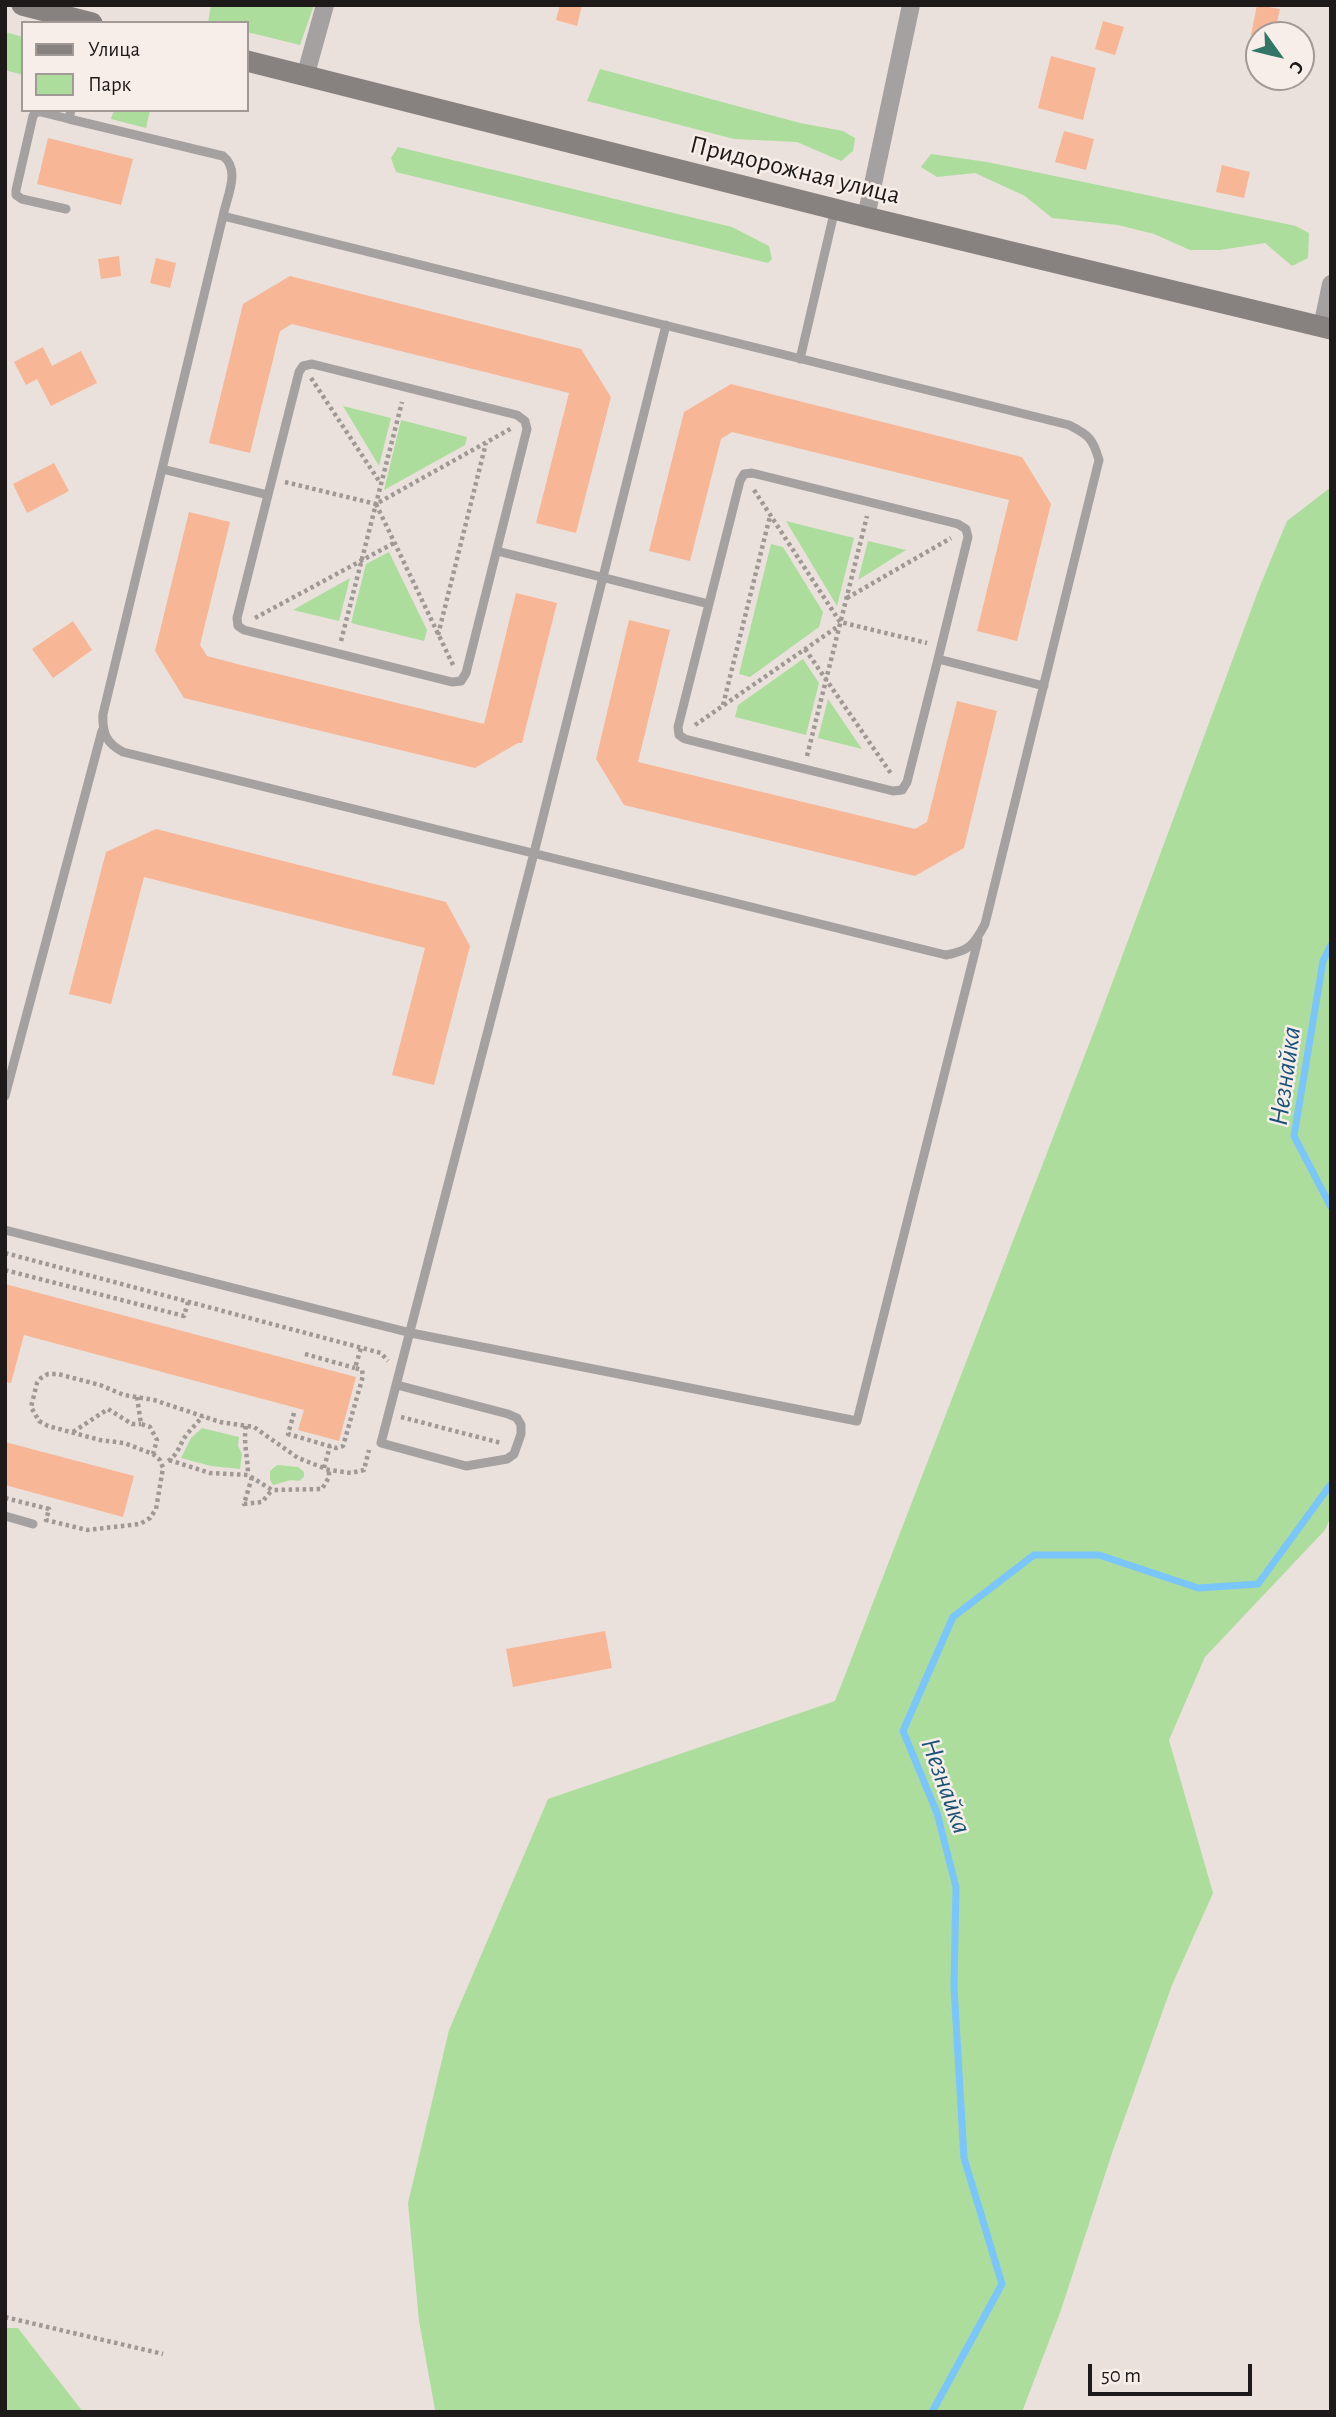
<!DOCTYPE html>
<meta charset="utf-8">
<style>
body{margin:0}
#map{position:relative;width:1336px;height:2417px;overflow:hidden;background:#eae1dc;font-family:"Alegreya Sans",sans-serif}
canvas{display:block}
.frame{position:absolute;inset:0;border:7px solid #1e1a19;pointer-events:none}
.legend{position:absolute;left:21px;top:21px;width:228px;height:91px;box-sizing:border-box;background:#f7eeea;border:2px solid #a09996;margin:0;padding:9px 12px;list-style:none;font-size:21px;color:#1e1a19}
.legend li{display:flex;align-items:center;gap:14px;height:35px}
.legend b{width:35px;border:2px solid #a09996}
.north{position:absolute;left:1245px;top:21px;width:70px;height:70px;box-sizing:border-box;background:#f7eeea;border:2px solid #a09996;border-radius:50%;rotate:124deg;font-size:19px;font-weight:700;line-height:28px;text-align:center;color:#1e1a19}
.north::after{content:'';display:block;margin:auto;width:24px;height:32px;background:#337566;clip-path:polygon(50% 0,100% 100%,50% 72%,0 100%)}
.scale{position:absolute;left:1088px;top:2364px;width:164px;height:32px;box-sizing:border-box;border:4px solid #1e1a19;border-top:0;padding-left:9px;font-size:21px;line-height:24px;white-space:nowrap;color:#1e1a19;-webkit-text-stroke:5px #f7eeea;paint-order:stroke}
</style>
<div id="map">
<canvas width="1336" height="2417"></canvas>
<div class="frame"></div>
<ul class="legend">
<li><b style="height:9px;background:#87817f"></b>Улица</li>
<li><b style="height:19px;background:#acdd9d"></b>Парк</li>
</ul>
<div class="north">С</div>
<div class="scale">50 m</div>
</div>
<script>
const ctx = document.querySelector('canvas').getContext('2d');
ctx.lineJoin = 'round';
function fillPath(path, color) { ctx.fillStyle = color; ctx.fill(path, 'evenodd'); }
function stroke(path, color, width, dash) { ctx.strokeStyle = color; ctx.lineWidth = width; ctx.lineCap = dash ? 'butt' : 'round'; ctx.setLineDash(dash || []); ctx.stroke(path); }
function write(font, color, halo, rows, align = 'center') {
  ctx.font = font + ' "Alegreya Sans",sans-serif'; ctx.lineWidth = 5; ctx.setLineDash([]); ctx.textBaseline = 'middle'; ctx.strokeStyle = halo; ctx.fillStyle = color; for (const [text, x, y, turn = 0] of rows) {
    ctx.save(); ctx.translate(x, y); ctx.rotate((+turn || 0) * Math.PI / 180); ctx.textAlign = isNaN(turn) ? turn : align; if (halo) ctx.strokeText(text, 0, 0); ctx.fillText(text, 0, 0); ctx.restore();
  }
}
fillPath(new Path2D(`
 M 211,5 L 314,5 L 300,45 L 247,32 L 247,23 L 208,23 Z
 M 5,32 L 23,37 L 23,75 L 5,70 Z
 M 600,69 L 800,123 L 843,131 L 855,138 L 853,151 L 841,161 L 797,142 L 734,139 L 587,101 Z
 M 114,110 L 150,110 L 146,128 L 111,119 Z
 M 398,147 L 732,227 L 769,246 L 772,259 L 768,263 L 396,172 L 391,158 Z
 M 931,154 L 987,162 L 1296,226 L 1309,233 L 1308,258 L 1292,266 L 1265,243 L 1220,250 L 1190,250 L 1154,234 L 1118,225 L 1052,218 L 1025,196 L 975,173 L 937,177 L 921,167 Z
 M 343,406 L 391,418 L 379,466 Z
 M 401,420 L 467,437 L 465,445 L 384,490 Z
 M 1331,487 L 1331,1516 L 1325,1530 L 1205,1657 L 1169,1740 L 1213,1893 L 1172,1985 L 1112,2153 L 1061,2310 L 1022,2412 L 437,2412 L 435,2410 L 419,2321 L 408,2203 L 449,2030 L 548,1799 L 835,1701 L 1098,1021 L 1260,586 L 1287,521 Z
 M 786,521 L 854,538 L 837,606 Z
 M 868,541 L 906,550 L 858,580 Z
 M 771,544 L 783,547 L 823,612 L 819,627 L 750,677 L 739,674 Z
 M 389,552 L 427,630 L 424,641 L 351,623 L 366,564 Z
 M 350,578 L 339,621 L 293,610 Z
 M 803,659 L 819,683 L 806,735 L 735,717 L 738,705 Z
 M 828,699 L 862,749 L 818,738 Z
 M 202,1428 L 239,1437 L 238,1446 L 242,1454 L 240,1469 L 211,1466 L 181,1458 L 191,1438 Z
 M 277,1465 L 298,1467 L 304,1472 L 304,1477 L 299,1481 L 291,1480 L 273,1485 L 270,1480 L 270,1471 Z
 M 5,2328 L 18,2328 L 83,2412 L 5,2412 Z`), '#acdd9d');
stroke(new Path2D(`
 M 1331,945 L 1323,961 L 1294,1136 L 1331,1207
 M 932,2412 L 1002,2284 L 964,2158 L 954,1987 L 956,1887 L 937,1813 L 903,1731 L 953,1617 L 1034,1555 L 1099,1555 L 1198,1588 L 1258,1584 L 1331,1484`), '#79c5fc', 7);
fillPath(new Path2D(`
 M 560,5 L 582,5 L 577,26 L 556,20 Z
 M 1257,5 L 1280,9 L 1274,35 L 1251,35 Z
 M 1103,21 L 1124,27 L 1115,55 L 1095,49 Z
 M 1051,56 L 1096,68 L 1083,120 L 1038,108 Z
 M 1064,131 L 1094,139 L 1086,170 L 1055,162 Z
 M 48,138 L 133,159 L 121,205 L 37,184 Z
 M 1222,165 L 1250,172 L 1244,198 L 1216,192 Z
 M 119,256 L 121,276 L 101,279 L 98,259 Z
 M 156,258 L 176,263 L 170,288 L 150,283 Z
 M 290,276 L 581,349 L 611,397 L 576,533 L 536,523 L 569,393 L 292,324 L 280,331 L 250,453 L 209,443 L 243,304 Z
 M 43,347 L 52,366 L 81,351 L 97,383 L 51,406 L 37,379 L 26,385 L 14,362 Z
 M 731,384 L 1022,457 L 1051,504 L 1017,641 L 977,631 L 1009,500 L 732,432 L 721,439 L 690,561 L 649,551 L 684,412 Z
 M 54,463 L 69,491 L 27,513 L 13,484 Z
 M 189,512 L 230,522 L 200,645 L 207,656 L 241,665 L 484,724 L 516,593 L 557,603 L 522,743 L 518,743 L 475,768 L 184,698 L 155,651 Z
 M 629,620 L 670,630 L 638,762 L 915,829 L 927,822 L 957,701 L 997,711 L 964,848 L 915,876 L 624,805 L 596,759 Z
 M 73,621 L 92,650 L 53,678 L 32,649 Z
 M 156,829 L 446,902 L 470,946 L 434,1085 L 392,1075 L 425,948 L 144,877 L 111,1004 L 69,994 L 106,852 Z
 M 5,1284 L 356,1377 L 339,1441 L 298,1430 L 304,1410 L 24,1335 L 11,1383 L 5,1382 Z
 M 5,1442 L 134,1476 L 123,1517 L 5,1485 Z
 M 605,1631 L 612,1668 L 513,1687 L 506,1649 Z`), '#f7b696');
stroke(new Path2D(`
 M 311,378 L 381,484
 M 285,482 L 376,504
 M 754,490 L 840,622 L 927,643
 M 847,598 L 951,538
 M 255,618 L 394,543
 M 438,635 L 486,443
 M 341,641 L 402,402
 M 805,649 L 892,775
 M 453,665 L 376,504 L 512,428
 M 723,705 L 770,516
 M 695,725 L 840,625
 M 807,756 L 867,516
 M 5,1253 L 381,1353 L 388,1361
 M 5,1270 L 184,1316 L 188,1302
 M 305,1354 L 355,1368
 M 137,1397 L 141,1424 L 150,1427 L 157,1440 L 153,1454
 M 294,1413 L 288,1434 L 336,1448 L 343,1446 L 363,1376 L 362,1370 L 355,1368 L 361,1348
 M 401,1417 L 501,1443
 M 246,1426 C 243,1443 248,1457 248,1475
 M 73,1432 L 108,1409 L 132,1424 L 141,1424
 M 169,1460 L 210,1473 L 248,1475 L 272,1490 L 322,1489 L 329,1477 L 329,1470
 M 168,1461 C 179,1454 180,1442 188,1433 C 193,1427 198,1422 203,1416
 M 324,1468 L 330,1446
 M 252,1477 L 244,1504 L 262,1502 L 272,1490
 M 5,1498 L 49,1509 L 46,1520 L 87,1530 L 140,1524 L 150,1518 L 156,1509 L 163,1468 L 160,1460 L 153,1454 L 124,1443 L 100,1440 L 48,1426 L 39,1421 L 31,1407 L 37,1383 L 41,1378 L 48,1374 L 58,1374 L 100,1385 L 124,1395 L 154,1400 L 220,1422 L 254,1427 L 298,1458 L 329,1470 L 351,1473 L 364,1470 L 369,1450
 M 5,2317 L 163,2354`), '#a09895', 4.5, [3.5, 3.5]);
stroke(new Path2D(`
 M 71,110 L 69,119 L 223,156 C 241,170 227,196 223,216
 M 66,209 L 22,199 L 16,195 L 16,190 L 33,116 L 36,112 L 41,112 L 69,119
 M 223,216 L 1069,425 C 1089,435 1093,439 1099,460 L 985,924 C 974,945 969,951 946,955 L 123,752 C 106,743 102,733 103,714 Z
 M 800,359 L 835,209
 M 312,364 L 517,415 L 525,421 L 527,429 L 466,673 L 461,681 L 452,682 L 244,630 L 238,626 L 237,618 L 299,372 L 303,366 Z
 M 162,469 L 268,495
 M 497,551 L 709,604
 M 938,659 L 968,537 L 966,529 L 958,524 L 752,473 L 744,474 L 740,481 L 678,727 L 679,735 L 685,739 L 893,791 L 902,790 L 907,782 L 938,659 L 1044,686
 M 5,1096 L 102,731
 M 5,1230 L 411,1333 L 857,1421 L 978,940
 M 397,1385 L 508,1414 L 517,1418 L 521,1425 L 521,1434 L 514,1454 L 507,1459 L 466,1466 L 381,1443 L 534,853 L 666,325
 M 5,1516 L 33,1524`), '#a5a1a0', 9);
stroke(new Path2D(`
 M 305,77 L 325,5
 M 866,217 L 911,5
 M 1322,327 L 1331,284`), '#a5a1a0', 18);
stroke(new Path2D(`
 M 22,5 L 92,23
 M 247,61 L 866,217 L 1331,329`), '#87817f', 21);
write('26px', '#1e1a19', '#f7eeea', [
 ["Придорожная улица",795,170,14]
]);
write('italic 28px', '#1b5378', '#f7eeea', [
 ["Незнайка",1285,1076,-82],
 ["Незнайка",946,1786,70]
]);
</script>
